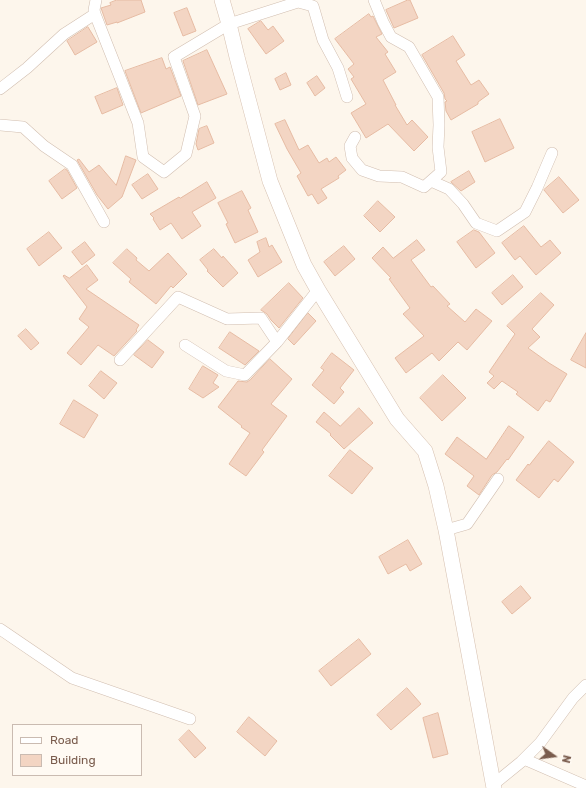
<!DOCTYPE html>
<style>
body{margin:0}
#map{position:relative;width:586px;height:788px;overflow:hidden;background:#fdf6ec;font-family:Rubik,sans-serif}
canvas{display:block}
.legend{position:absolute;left:12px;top:724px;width:130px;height:52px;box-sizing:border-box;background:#fffaf3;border:1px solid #cabbb1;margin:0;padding:5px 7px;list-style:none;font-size:12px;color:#7a5c4d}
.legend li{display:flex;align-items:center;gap:8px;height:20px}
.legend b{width:20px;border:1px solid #cabbb1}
.north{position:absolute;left:534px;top:736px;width:40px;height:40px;-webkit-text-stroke:3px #fffaf3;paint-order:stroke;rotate:104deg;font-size:11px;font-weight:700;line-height:16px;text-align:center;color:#7a5c4d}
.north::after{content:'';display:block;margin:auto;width:14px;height:18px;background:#7a5c4d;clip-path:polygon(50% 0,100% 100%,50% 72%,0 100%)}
</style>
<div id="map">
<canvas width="586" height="788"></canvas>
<ul class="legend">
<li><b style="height:5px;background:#fff"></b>Road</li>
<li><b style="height:11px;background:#f3d5c3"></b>Building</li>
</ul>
<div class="north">N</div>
</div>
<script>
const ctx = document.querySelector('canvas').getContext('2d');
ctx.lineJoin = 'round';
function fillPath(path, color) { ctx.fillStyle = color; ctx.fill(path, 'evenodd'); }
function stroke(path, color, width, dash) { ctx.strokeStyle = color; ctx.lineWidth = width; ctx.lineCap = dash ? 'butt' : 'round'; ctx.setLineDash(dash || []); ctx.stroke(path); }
const building = new Path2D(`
 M 117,0 L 141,0 L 145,12 L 117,23 L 117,22 L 107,25 L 101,8 L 111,5 L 110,3 Z
 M 408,0 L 410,0 L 418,18 L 394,28 L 386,10 Z
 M 187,8 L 196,31 L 183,36 L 174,13 Z
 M 369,14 L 371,17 L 373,16 L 382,34 L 376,37 L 388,52 L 385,54 L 396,72 L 383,80 L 396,105 L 395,105 L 407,125 L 412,120 L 428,137 L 414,151 L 388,124 L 366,138 L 351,113 L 366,104 L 351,79 L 354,77 L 348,69 L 354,64 L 335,39 Z
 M 261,21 L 268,30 L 273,26 L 284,41 L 266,54 L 248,29 Z
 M 88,27 L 97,42 L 75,55 L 67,41 Z
 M 453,36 L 465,55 L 456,61 L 471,85 L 479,80 L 489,94 L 478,102 L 478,104 L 451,120 L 446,111 L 445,102 L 447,101 L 445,99 L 444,93 L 422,55 Z
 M 207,50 L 227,94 L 198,105 L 183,61 Z
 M 162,58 L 166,69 L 170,67 L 181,96 L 141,113 L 125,71 Z
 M 286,73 L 291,85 L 280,90 L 275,79 Z
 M 317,76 L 325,88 L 315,96 L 307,83 Z
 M 117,88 L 123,105 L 102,114 L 95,97 Z
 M 500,119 L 514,148 L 485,162 L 472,132 Z
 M 285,120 L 299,150 L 308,145 L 319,163 L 327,158 L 329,162 L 336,157 L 346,170 L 338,176 L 339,178 L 321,189 L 327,198 L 318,204 L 312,194 L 308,196 L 297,176 L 301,173 L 287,149 L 275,124 Z
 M 207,126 L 214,143 L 198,150 L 196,144 L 199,129 Z
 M 126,156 L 136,160 L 122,197 L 108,209 L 97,195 L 77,160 L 79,159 L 89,172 L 99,165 L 116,185 Z
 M 65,169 L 67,170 L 77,188 L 62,199 L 49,181 Z
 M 469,171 L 475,182 L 461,191 L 451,182 Z
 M 148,174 L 158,189 L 142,199 L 132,185 Z
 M 559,177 L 579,200 L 563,213 L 544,190 Z
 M 207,182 L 216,198 L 192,212 L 201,226 L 182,239 L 171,223 L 160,230 L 153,219 L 154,218 L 150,214 L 179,197 L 180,198 Z
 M 242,191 L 251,208 L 248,210 L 258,232 L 235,243 L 226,224 L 228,223 L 218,203 Z
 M 378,201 L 395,217 L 380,232 L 364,216 Z
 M 524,226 L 541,247 L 550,240 L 561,253 L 536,275 L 520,256 L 515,260 L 502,243 Z
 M 474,230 L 479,232 L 495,253 L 476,268 L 457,242 Z
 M 49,232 L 62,248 L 39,266 L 27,249 Z
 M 266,238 L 269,247 L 272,245 L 282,262 L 258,277 L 248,260 L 260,252 L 257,242 Z
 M 417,240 L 425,250 L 411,260 L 431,287 L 433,286 L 450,304 L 447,306 L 465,322 L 476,309 L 492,321 L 467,350 L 458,342 L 439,361 L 432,353 L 406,373 L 395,358 L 424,336 L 403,314 L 410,308 L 389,279 L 391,278 L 372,258 L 383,247 L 393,258 Z
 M 85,242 L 95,255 L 82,265 L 72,252 Z
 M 344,246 L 355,259 L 335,276 L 324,262 Z
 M 127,249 L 137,258 L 136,260 L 149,271 L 168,253 L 187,274 L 173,288 L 171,286 L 156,304 L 129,282 L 131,279 L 113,263 Z
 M 214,249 L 222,258 L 223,256 L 238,273 L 223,287 L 207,271 L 208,270 L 200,260 Z
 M 87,265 L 98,280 L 86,289 L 139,325 L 136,330 L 137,331 L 114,356 L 98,345 L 81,365 L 67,353 L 89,327 L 79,319 L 87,307 L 63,276 L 64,275 L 69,278 Z
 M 513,275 L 523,287 L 502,305 L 492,293 Z
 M 289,283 L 303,298 L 279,328 L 271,320 L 267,314 L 261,310 Z
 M 541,293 L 554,305 L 532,329 L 540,337 L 528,348 L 549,363 L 567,374 L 550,402 L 546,400 L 538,411 L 516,394 L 518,392 L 502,381 L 494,389 L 487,383 L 494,376 L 489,372 L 515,334 L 507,326 Z
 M 308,313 L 316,321 L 294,345 L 288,339 Z
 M 26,329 L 39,343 L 31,350 L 18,336 Z
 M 230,332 L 259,351 L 245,365 L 219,348 Z
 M 586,333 L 586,368 L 571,360 Z
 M 148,340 L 164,352 L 152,368 L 134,355 Z
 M 332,353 L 354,370 L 340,388 L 344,392 L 334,404 L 312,385 L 324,370 L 321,368 Z
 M 270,359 L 292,379 L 271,404 L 287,416 L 262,450 L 264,452 L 246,476 L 229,464 L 250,433 L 241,427 L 242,426 L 218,407 L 238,381 L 247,382 L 250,380 Z
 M 203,366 L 218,375 L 213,383 L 219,387 L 203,398 L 189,389 Z
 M 101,371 L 117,383 L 104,399 L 89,386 Z
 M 443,375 L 466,398 L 442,421 L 420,398 Z
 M 74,400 L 98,415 L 84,438 L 60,424 Z
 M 359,408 L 373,423 L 344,449 L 330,435 L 331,434 L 316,422 L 324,412 L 340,426 Z
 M 509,426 L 524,437 L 508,460 L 507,459 L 497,472 L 492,475 L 479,495 L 467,486 L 474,476 L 445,454 L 457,437 L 486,459 Z
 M 549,441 L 574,462 L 558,482 L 554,479 L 539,498 L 516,480 L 528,464 L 529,465 Z
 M 350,450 L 373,468 L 352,494 L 329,476 Z
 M 408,540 L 422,564 L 410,571 L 406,564 L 388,574 L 379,557 Z
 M 521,586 L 531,598 L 512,614 L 502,602 Z
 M 359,639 L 371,654 L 331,686 L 319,671 Z
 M 407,688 L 421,704 L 391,730 L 377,715 Z
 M 438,713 L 448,754 L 433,758 L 423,718 Z
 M 249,717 L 277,741 L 265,756 L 237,732 Z
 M 189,730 L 206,748 L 195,758 L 179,740 Z`);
fillPath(building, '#f3d5c3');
stroke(building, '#e6bba3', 1);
const street = new Path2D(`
 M 95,14 L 138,123 L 143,157 L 164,172 L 186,154 L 195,116 L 174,57 L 229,24 L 298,2 L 313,6 L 323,40 L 338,68 L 347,97
 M 0,89 L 27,68 L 64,34 L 95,14 L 94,10 L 96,0
 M 0,125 L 23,127 L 44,146 L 72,165 L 104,222
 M 355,137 L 350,146 L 352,158 L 362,170 L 379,176 L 402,177 L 424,187 L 441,172 L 438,147 L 439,125 L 438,97 L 409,47 L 391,37 L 383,22 L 374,0
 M 431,181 L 449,189 L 463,204 L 476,223 L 497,231 L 525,212 L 537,188 L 552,153
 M 185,345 L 226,371 L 245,375 L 277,342 L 318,290
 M 120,360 L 178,297 L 227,319 L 261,318 L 277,342
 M 446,530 L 467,524 L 498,479
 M 0,629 L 72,678 L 190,719
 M 524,759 L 586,786
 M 494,784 L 521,762 L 540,743 L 573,698 L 586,685`);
const secondary = new Path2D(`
 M 222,0 L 229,24 L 237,57 L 270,181 L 304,265 L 318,290 L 397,419 L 425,451 L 436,486 L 446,530 L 494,788`);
stroke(street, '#d1beb0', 12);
stroke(secondary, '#d6c0b0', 16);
stroke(street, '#fff', 11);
stroke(secondary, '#fff', 15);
</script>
